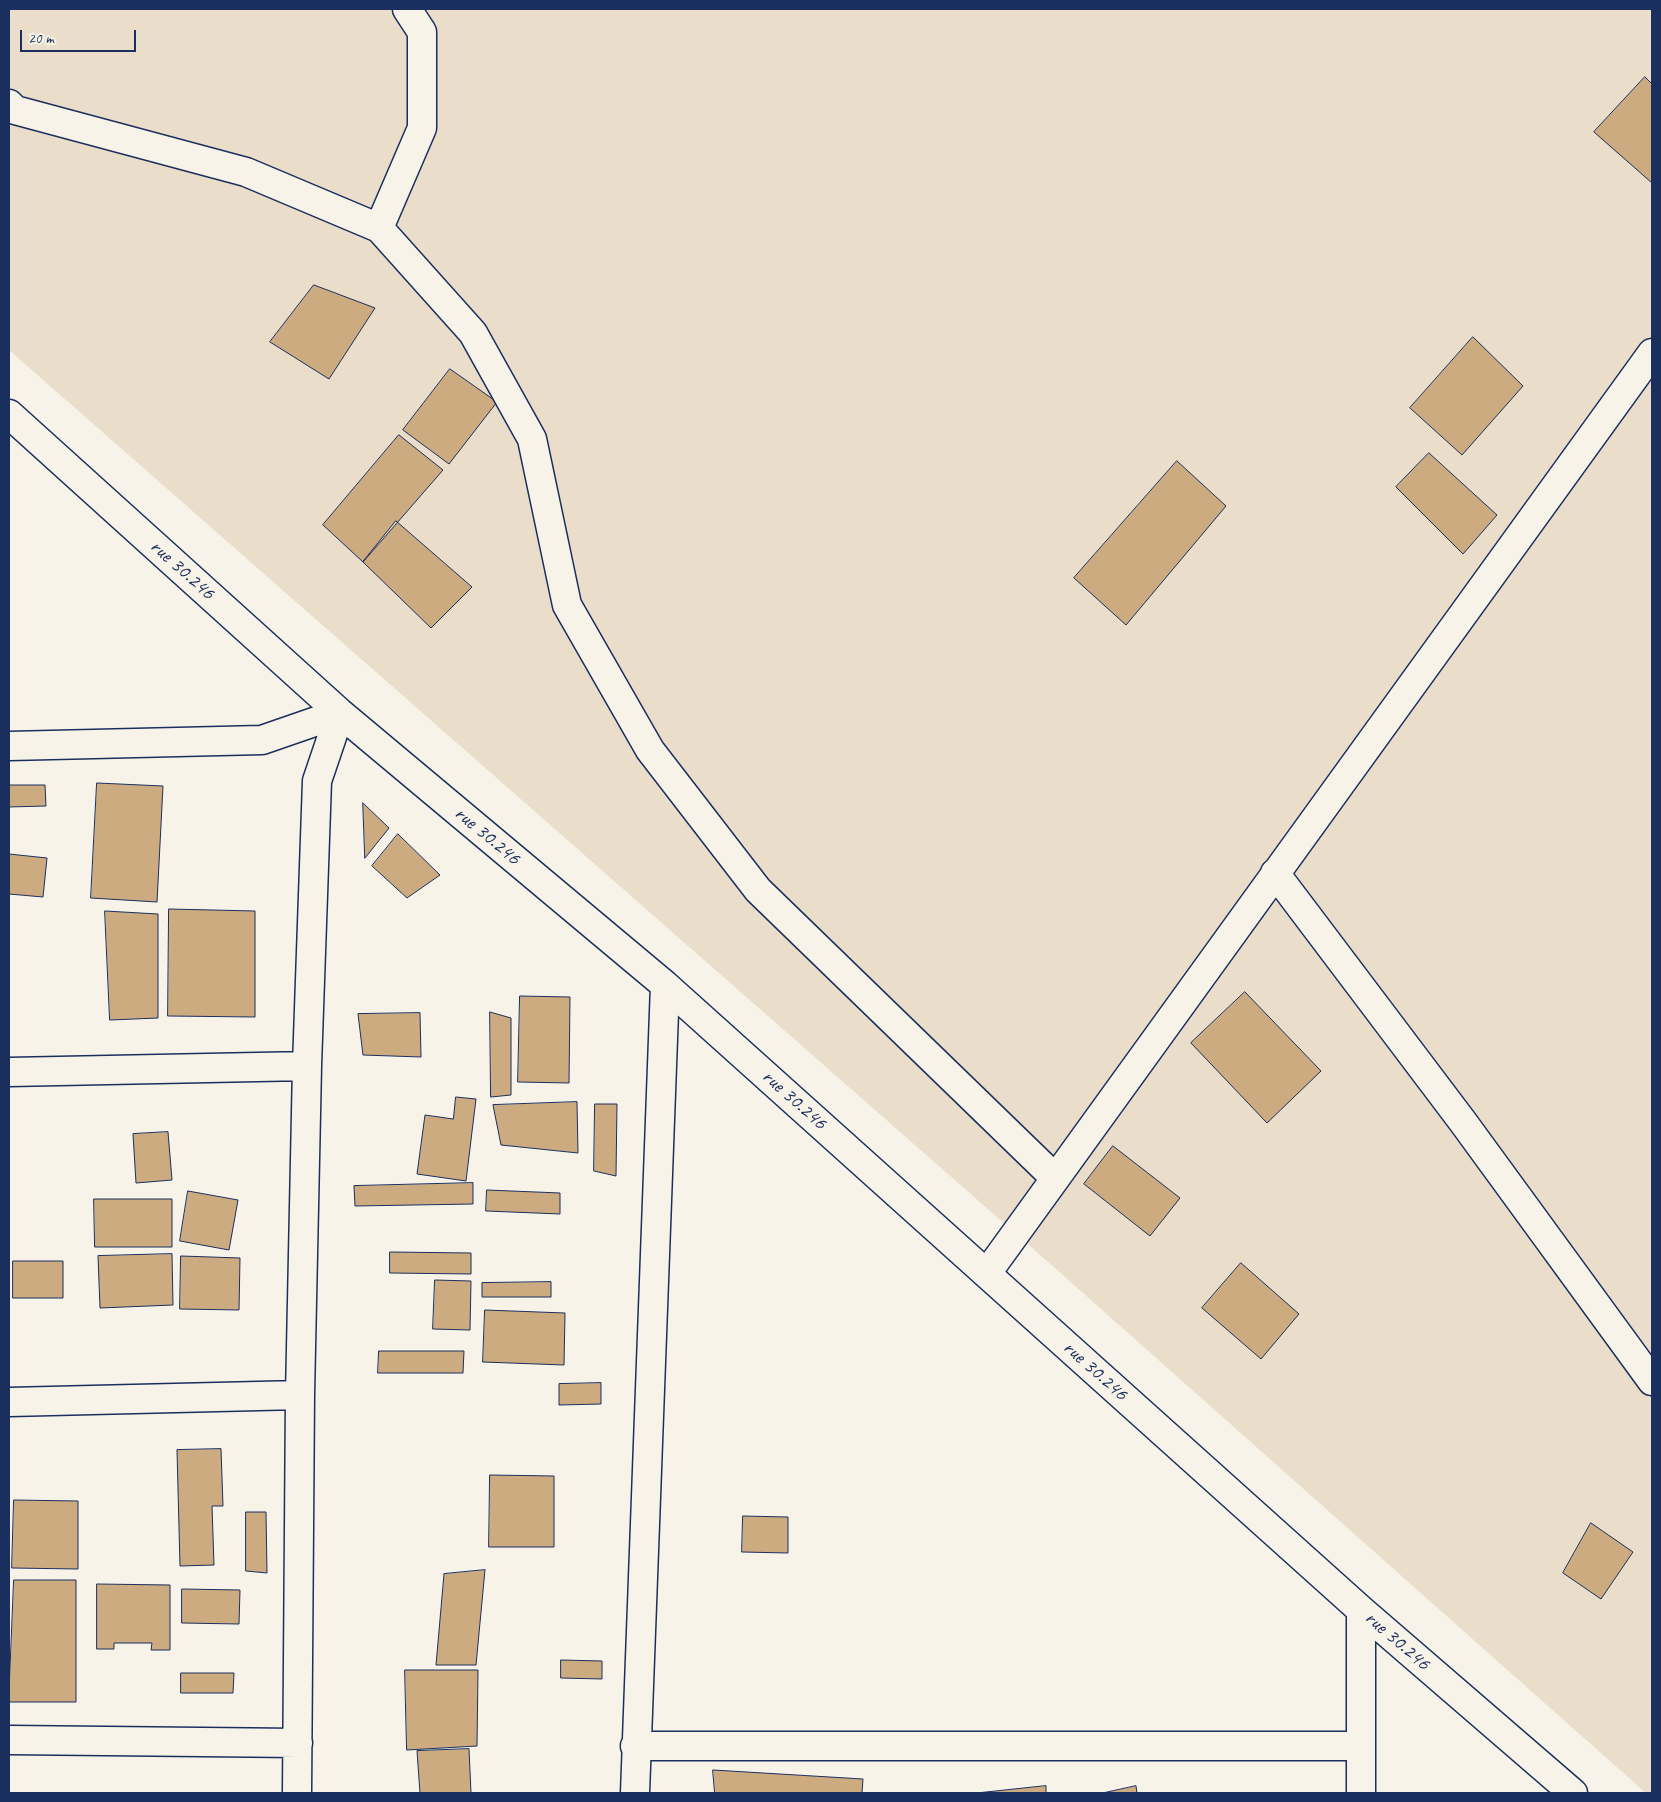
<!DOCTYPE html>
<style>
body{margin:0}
#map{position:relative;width:1661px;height:1802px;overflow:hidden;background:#f7f3e8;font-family:Caveat,sans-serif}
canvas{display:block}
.frame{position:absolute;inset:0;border:10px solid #1b2f5e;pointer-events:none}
.scale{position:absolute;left:20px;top:30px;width:116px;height:22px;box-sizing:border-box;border:2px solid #1b2f5e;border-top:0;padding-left:6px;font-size:15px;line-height:18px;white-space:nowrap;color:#1b2f5e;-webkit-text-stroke:4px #f7f3e8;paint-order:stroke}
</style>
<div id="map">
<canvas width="1661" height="1802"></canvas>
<div class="frame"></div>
<div class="scale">20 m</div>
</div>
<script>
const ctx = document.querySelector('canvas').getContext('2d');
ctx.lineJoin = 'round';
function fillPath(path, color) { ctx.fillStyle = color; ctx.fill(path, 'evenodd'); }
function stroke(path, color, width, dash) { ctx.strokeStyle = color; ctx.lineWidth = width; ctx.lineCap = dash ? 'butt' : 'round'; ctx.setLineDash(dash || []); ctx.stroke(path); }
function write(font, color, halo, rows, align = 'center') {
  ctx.font = font + ' Caveat,sans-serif'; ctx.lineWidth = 4; ctx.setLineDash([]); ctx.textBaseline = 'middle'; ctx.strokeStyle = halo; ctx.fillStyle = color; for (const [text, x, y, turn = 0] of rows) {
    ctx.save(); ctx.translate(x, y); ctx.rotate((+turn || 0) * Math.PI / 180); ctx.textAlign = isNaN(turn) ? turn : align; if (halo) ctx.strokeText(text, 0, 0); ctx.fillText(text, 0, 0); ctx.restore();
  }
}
fillPath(new Path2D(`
 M 9,9 L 1652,9 L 1652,1793 L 1646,1793 L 1030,1246 L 9,350 Z`), '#eaddc9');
const building = new Path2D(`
 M 1645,77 L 1652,84 L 1652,183 L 1594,132 Z
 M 314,285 L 375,308 L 329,379 L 270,342 Z
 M 1473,337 L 1523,386 L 1462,455 L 1410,408 Z
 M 450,369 L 497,402 L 449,464 L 403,430 Z
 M 399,435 L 443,470 L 363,562 L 323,525 Z
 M 1429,453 L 1497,515 L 1463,554 L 1396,487 Z
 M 1177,461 L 1226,506 L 1126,625 L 1074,578 Z
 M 396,521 L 472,587 L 431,628 L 363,562 Z
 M 97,783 L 163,786 L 157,902 L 91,898 Z
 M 9,785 L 45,785 L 46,806 L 9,807 Z
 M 363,803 L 389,828 L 365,858 Z
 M 398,834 L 440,875 L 407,898 L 372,866 Z
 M 9,854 L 47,858 L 43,897 L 9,894 Z
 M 169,909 L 255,911 L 255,1017 L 168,1016 Z
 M 105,911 L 158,914 L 158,1018 L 110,1020 Z
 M 1245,992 L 1321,1071 L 1267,1123 L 1191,1043 Z
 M 520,996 L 570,997 L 569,1083 L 518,1082 Z
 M 490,1012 L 511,1018 L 511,1095 L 491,1097 Z
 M 420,1013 L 421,1057 L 363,1055 L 358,1014 Z
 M 456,1097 L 476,1099 L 466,1181 L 417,1174 L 425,1115 L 453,1119 Z
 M 577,1102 L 578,1153 L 501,1145 L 493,1105 Z
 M 595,1104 L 617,1104 L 616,1176 L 594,1171 Z
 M 168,1132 L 172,1180 L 136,1183 L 133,1134 Z
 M 1113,1146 L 1180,1198 L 1150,1236 L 1084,1184 Z
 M 473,1183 L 473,1204 L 355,1206 L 354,1186 Z
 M 487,1190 L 560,1193 L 560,1214 L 486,1211 Z
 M 188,1191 L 238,1200 L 229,1250 L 180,1241 Z
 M 94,1199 L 172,1199 L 172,1247 L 95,1247 Z
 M 390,1252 L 471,1253 L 471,1274 L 390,1273 Z
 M 172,1254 L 173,1305 L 100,1308 L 98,1256 Z
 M 181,1256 L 240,1258 L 239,1310 L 180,1309 Z
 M 13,1261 L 63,1261 L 63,1298 L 13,1298 Z
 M 1241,1263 L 1299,1314 L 1261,1359 L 1202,1308 Z
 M 435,1280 L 471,1281 L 470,1330 L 433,1329 Z
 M 551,1282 L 551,1297 L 482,1297 L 482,1283 Z
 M 485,1310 L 565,1313 L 564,1365 L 483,1362 Z
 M 379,1351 L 464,1351 L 463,1373 L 378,1373 Z
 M 601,1383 L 601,1404 L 559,1405 L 559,1384 Z
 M 221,1449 L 223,1506 L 212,1506 L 214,1565 L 180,1566 L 177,1450 Z
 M 490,1475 L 554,1476 L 554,1547 L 489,1547 Z
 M 14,1500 L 78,1501 L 78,1569 L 12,1568 Z
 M 246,1512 L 266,1512 L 267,1573 L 246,1571 Z
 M 743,1516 L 788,1517 L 788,1553 L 742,1552 Z
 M 1591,1523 L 1633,1552 L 1601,1599 L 1563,1573 Z
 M 485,1570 L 476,1665 L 436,1665 L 444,1574 Z
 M 14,1580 L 76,1580 L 76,1702 L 9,1702 Z
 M 97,1584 L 170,1585 L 170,1650 L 151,1650 L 152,1643 L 114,1643 L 114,1649 L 97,1649 Z
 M 182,1589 L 240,1590 L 239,1624 L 182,1623 Z
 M 561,1660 L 602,1661 L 602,1679 L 561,1678 Z
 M 405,1670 L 478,1670 L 477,1746 L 407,1750 Z
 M 181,1673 L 234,1673 L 233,1693 L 181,1693 Z
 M 469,1749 L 471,1793 L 420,1793 L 417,1751 Z
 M 713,1770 L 863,1779 L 862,1793 L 715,1793 Z
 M 1046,1786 L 1046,1793 L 977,1793 Z
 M 1136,1786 L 1137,1793 L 1103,1793 Z`);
fillPath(building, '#ccab80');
stroke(building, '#1b2f5e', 1);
const minor = new Path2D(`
 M 9,104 L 15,110 L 246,172 L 379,228 L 473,333 L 532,439 L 567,605 L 650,750 L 758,890 L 1055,1178
 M 379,228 L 422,128 L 422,32 L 407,9
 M 9,414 L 340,713 L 665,985 L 1361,1610 L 1573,1793
 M 9,746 L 262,740 L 340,713
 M 1275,873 L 1463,1122 L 1652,1381
 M 9,1072 L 307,1066
 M 987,1273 L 1652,353
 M 9,1402 L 300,1395
 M 9,1740 L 298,1743
 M 635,1746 L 1361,1746
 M 297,1793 L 300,1395 L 307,1066 L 317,781 L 340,713
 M 635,1793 L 665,985
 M 1361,1793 L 1361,1610`);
stroke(minor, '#1b2f5e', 31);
stroke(minor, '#f7f3e8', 28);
write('21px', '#1b2f5e', '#f7f3e8', [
 ["rue 30.246",182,570,42],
 ["rue 30.246",487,836,40],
 ["rue 30.246",794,1100,42],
 ["rue 30.246",1095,1371,42],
 ["rue 30.246",1397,1641,41]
]);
</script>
